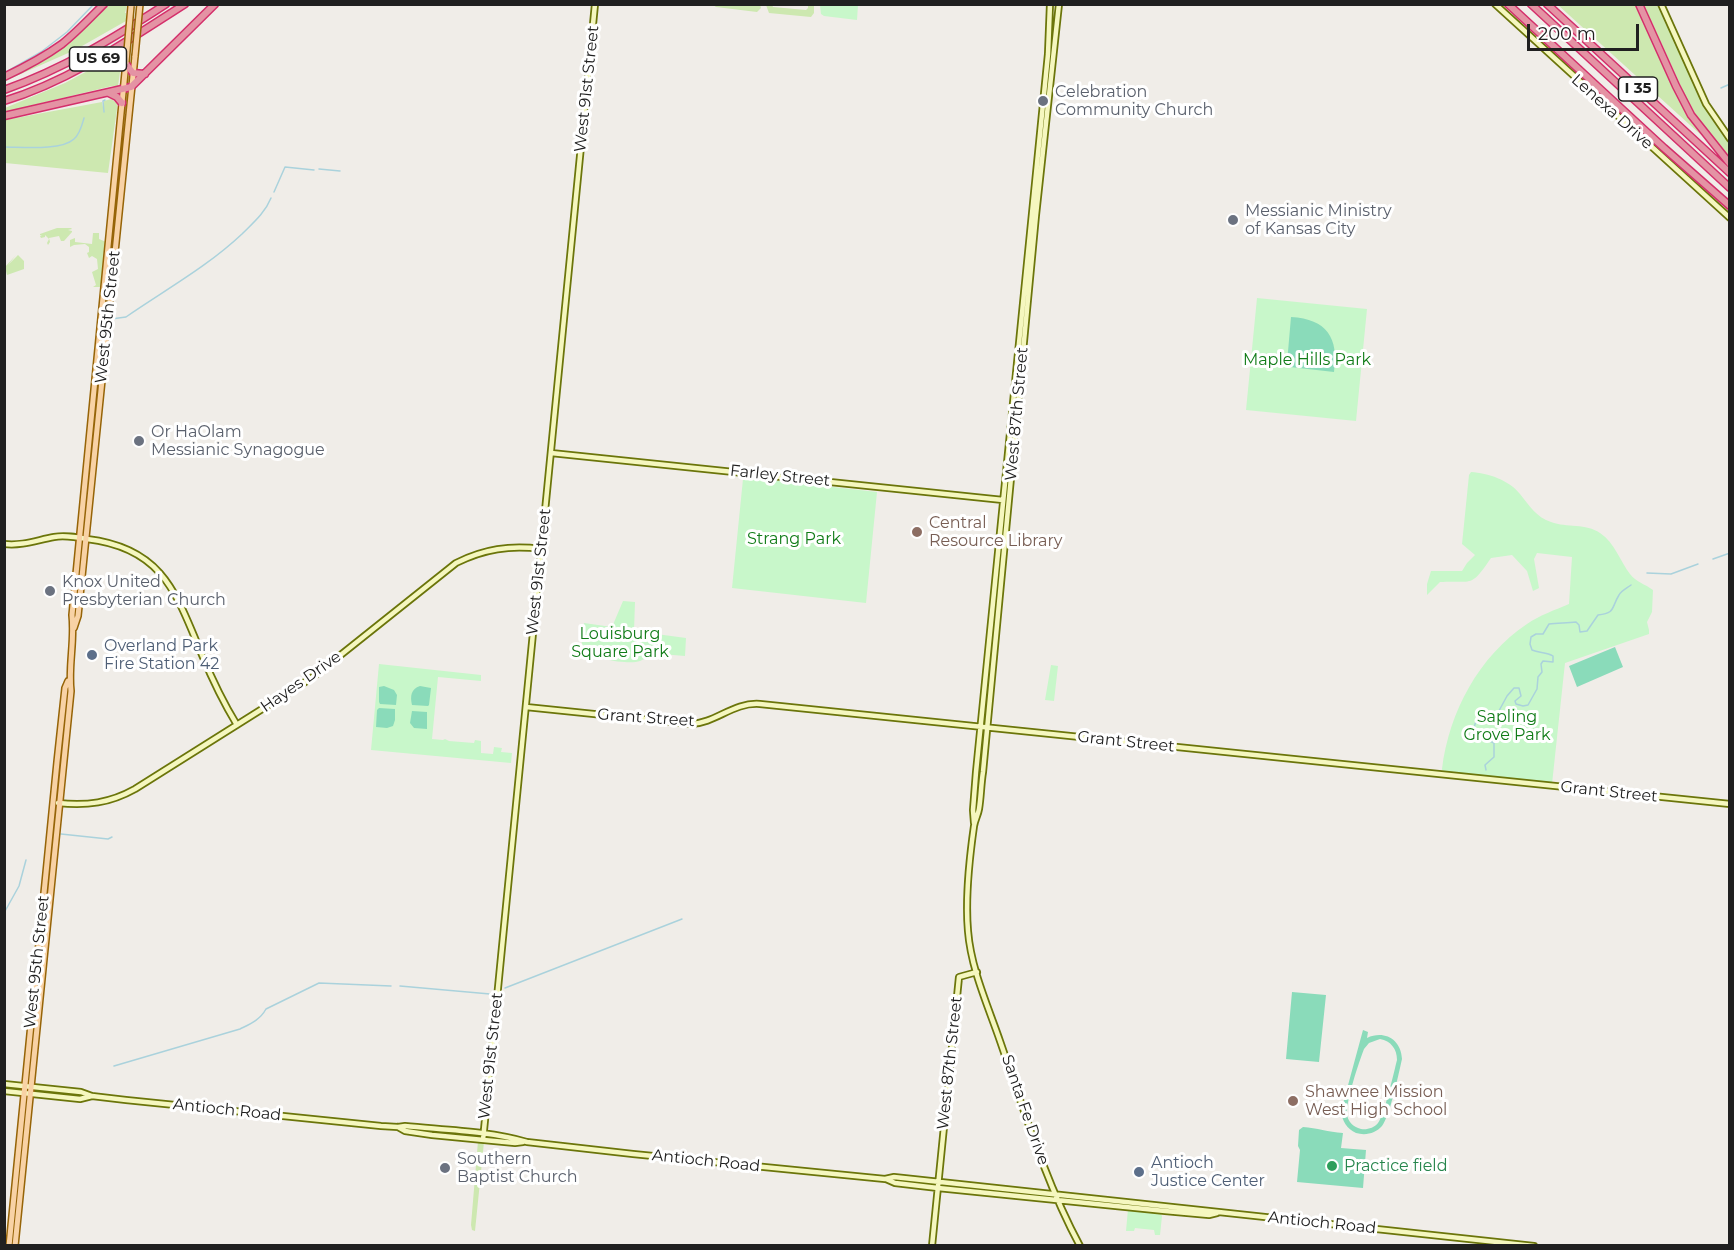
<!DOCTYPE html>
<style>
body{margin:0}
#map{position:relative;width:1734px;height:1250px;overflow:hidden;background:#f0ede8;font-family:Montserrat,sans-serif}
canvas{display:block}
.frame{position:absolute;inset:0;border:6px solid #202020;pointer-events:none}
.scale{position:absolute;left:1527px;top:24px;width:112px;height:27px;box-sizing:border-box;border:3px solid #202020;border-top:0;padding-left:8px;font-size:18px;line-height:21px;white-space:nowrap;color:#202020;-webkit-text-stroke:4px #fff;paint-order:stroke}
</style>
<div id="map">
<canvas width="1734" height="1250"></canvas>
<div class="frame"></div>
<div class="scale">200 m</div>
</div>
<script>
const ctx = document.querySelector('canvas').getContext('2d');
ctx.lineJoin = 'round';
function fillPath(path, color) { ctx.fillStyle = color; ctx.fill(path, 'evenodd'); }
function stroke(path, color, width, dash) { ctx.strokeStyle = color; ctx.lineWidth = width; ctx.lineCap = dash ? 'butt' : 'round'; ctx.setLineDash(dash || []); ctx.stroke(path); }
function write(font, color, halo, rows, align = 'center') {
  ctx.font = font + ' Montserrat,sans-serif'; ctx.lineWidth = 6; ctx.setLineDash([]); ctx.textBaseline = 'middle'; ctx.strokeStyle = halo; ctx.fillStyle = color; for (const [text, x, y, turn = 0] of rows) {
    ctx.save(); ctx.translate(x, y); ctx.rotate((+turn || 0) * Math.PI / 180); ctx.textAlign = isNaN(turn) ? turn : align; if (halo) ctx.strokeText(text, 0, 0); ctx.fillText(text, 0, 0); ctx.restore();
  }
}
fillPath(new Path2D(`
 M 109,5 L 127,5 L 125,13 L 126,13 L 126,21 L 75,50 L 5,81 L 4,79 L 62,47 L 79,34 Z
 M 713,5 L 760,5 L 761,8 L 757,12 L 716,7 Z
 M 766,5 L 772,5 L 773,7 L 806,10 L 808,8 L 808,5 L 814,5 L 814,13 L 811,17 L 769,13 Z
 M 1558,5 L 1635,5 L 1701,135 Z
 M 1644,5 L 1657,5 L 1709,115 L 1729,144 L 1729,156 L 1703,126 L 1688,102 Z
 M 123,52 L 118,86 L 112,86 L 5,112 L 5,108 L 65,83 Z
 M 111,99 L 117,103 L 117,109 L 108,173 L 5,163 L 5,120 L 102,102 L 104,112 L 104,101 Z
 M 57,228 L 71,228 L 72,229 L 68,230 L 72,231 L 72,232 L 64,241 L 61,241 L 59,236 L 49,238 L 50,242 L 48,245 L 47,243 L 49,239 L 45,235 L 45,237 L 41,238 L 40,236 L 42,235 L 40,235 L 40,234 Z
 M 93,233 L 99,233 L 99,239 L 106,242 L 101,287 L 93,287 L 96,285 L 92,272 L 98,269 L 97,259 L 92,256 L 89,258 L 87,253 L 89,252 L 89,247 L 85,244 L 74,245 L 70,247 L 70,240 L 75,238 L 75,242 L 92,244 Z
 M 16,255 L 8,265 L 18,255 L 24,261 L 24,269 L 7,275 L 5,267 Z
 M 478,1141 L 484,1142 L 475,1231 L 472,1230 L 471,1225 Z`), '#cde8b0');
fillPath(new Path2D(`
 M 820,5 L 858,5 L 857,20 L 824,16 L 821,14 Z
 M 1257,298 L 1367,309 L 1356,421 L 1246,410 Z
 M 1471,472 C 1488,473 1509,480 1520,494 C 1529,505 1537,518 1551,522 C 1567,528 1586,523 1600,533 C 1615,543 1620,561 1630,574 C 1636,582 1645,584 1653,590 L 1652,612 L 1647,622 L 1649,630 L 1649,634 L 1565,663 L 1552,784 L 1443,772 L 1442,769 C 1449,712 1479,656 1527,624 C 1540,615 1555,610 1569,604 L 1572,557 L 1537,553 L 1534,559 L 1539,588 L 1533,591 L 1527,571 L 1512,555 L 1491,558 C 1470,589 1473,580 1440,582 L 1427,595 L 1427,584 L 1431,571 L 1462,571 L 1467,563 L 1475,555 L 1462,544 L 1469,475 Z
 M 745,477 L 877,492 L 866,603 L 732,588 L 743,479 Z
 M 623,601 L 635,602 L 634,631 L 686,638 L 685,656 L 661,654 L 660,650 L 654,647 C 650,652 646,659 640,661 C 630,665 593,659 585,651 C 579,645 583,630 584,623 L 612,627 Z
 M 379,664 L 481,675 L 481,681 L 438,677 L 432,739 L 443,740 L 445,739 L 449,741 L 474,743 L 475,740 L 481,741 L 481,753 L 493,754 L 494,747 L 502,748 L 501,752 L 512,753 L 511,763 L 371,750 Z
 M 1051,665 L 1058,666 L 1054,701 L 1045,700 Z
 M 1128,1209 L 1160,1213 L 1162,1216 L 1160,1235 L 1155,1235 L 1154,1230 L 1135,1228 L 1134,1231 L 1126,1231 Z`), '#c8f7ca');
fillPath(new Path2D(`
 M 1291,317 C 1327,319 1339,338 1334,372 L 1290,367 L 1287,363 Z
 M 1615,647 L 1623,667 L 1577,687 L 1569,666 Z
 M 384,686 L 394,690 L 397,695 L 396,705 L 380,704 L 379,702 L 379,687 Z
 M 420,686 L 431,688 L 429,705 L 428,706 L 412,705 C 410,696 411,689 420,686 Z
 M 379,708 L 395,709 L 395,720 L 393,726 L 387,728 L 376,727 L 377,710 Z
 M 412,711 L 427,712 L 427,729 L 414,728 L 410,723 Z
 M 1292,992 L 1326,995 L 1319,1062 L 1286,1059 Z
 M 1363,1030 L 1368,1032 L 1367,1038 C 1384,1030 1401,1039 1402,1059 C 1399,1072 1390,1116 1382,1126 C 1376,1133 1366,1136 1356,1133 C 1347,1129 1342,1121 1341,1111 ZM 1380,1039 C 1391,1041 1397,1049 1397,1060 C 1394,1072 1384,1116 1378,1123 C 1374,1128 1367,1130 1361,1129 C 1353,1127 1347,1121 1347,1113 C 1346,1101 1359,1062 1364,1049 L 1369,1043 Z
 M 1303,1127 C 1317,1128 1328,1132 1343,1133 L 1341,1148 L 1366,1150 L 1363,1188 L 1297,1182 L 1300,1150 L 1298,1146 L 1299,1130 Z`), '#8adbba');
stroke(new Path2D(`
 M 6,72 L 41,52 L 67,32 L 94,4
 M 1721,88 L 1730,84
 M 104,112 L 103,101 L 105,100
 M 4,147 C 22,147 61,151 74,139 C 80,134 82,125 84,118
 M 319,169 L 340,171
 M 274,192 L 285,167 L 314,170
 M 111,319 L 126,317 C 165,290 207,267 242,234 C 253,223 265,213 271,198
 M 1713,559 L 1730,553
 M 1647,573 L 1671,574 L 1698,564
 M 1486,770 L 1485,765 L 1494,757 L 1494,743 C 1489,740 1484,740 1479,738 C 1468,730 1477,717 1486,714 L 1490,720 L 1494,720 L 1507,696 L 1514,688 L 1519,688 L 1521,696 L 1515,701 L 1516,704 L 1523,706 L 1528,705 L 1537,689 L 1538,677 L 1542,672 L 1541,664 L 1543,661 L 1553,662 L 1553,656 C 1547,652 1539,653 1532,650 L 1530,644 L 1531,637 L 1536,634 L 1543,634 L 1549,624 C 1558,623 1567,623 1576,622 L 1579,625 L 1580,632 L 1587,631 L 1598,615 C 1616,613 1611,608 1619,595 C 1621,591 1627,588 1631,585
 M 61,834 L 108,839 L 112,837
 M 4,913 L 19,886 L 26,860
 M 400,986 L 490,994
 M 505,988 L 682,919
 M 114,1066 L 240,1029 C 250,1024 260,1020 266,1009 L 319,983 L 391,986`), '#aad2dc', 1.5);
const secondary = new Path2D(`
 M 1059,4 L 1036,215 L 983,772 C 981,784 981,797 979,809 C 978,815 975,820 974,826 C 969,861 965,897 968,931 C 971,969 988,1006 1000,1041 C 1024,1110 1045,1181 1080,1246
 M 1495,4 L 1730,218
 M 1661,4 L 1706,104 L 1730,139
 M 551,453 L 1003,500
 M 4,544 C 23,546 37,540 54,537 C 65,535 76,537 87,539 C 163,548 176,593 202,655 C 212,679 223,702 237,725
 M 526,707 L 691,724 C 716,723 733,702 760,704 L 1730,804
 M 58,803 C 87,806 110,803 135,789 L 313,677 L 456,563 C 484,549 510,545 541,549
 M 974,823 L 973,810 L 976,772 L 1048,54 L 1050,4
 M 4,1084 L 81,1092 L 92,1096 L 126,1100 L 381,1126 L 398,1127 L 405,1126 C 446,1130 489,1131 527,1142 L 633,1154 L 885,1179 L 894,1177 L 1534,1246
 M 4,1091 L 80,1099 L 92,1096
 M 398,1127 L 405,1131 L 432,1135 L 515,1143 L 523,1142
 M 483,1140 L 595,4
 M 886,1179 L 895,1183 L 938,1188 L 1165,1211 L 1209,1215 L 1217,1213
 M 932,1246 L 959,977 L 977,972`);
const primary = new Path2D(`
 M 74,628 L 78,616 L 135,56
 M 9,1246 L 57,762 L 65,688 L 68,681
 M 15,1246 L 71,691 C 68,666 75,641 72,615 L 126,62`);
const highway = new Path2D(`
 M 1508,4 L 1664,148 L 1730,206
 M 1531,4 L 1730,188
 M 1547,4 L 1730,173
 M 1639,4 L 1676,86 L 1691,115 L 1730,164
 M 126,64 L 133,73 L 145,74
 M 4,77 C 25,67 44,57 62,44 C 77,32 90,18 104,4
 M 4,90 C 63,69 114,38 166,4
 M 109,93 L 117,97 L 122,103
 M 4,101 C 70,81 127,41 185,4
 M 4,116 L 131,87 L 215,4`);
stroke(secondary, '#6b750a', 8);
stroke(primary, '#966407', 8);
stroke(highway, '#d42f6b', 9);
stroke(secondary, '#f5f7bf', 4.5);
stroke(primary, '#f8d2a5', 5);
stroke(highway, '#e493a4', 6);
const primaryBridge = new Path2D(`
 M 135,56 L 140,4
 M 126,62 L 131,6`);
stroke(primaryBridge, '#966407', 8, []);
stroke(primaryBridge, '#f8d2a5', 5);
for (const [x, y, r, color] of [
 [1043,101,6,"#6b7280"],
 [1233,220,6,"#6b7280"],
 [139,441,6,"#6b7280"],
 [917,532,6,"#8d6e63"],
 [50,591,6,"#6b7280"],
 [92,655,6,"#5c6f8a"],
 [1293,1101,6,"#8d6e63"],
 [1332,1166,6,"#2e9e5b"],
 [445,1168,6,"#6b7280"],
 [1139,1172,6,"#5c6f8a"]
]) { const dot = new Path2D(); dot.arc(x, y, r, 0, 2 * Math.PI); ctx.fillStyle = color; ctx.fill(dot); stroke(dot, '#fff', 2); }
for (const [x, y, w] of [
 [98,59,57],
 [1638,89,39]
]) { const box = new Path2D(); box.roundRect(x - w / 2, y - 12, w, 24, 4.5); ctx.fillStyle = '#fff'; ctx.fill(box); stroke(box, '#202020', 1.5); }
write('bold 15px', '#202020', null, [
 ["US 69",98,59],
 ["I 35",1638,89]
]);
write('16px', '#202020', '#fff', [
 ["West 91st Street",587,89,-84],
 ["Lenexa Drive",1612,112,42],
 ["West 95th Street",108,317,-84],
 ["West 87th Street",1017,414,-85],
 ["Farley Street",780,476,6],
 ["West 91st Street",539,572,-84],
 ["Hayes Drive",301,682,-35],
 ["Grant Street",646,718,4],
 ["Grant Street",1126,742,6],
 ["Grant Street",1609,792,6],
 ["West 95th Street",37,962,-84],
 ["West 91st Street",491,1056,-84],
 ["West 87th Street",950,1063,-84],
 ["Antioch Road",227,1110,6],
 ["Santa Fe Drive",1025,1110,71],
 ["Antioch Road",706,1161,6],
 ["Antioch Road",1322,1223,6]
]);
write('16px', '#5b616d', '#fff', [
 ["Celebration",1055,92],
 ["Community Church",1055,110],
 ["Messianic Ministry",1245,211],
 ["of Kansas City",1245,229],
 ["Or HaOlam",151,432],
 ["Messianic Synagogue",151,450],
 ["Knox United",62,582],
 ["Presbyterian Church",62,600],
 ["Southern",457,1159],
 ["Baptist Church",457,1177]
], 'left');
write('16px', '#117c18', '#fff', [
 ["Maple Hills Park",1307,360],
 ["Strang Park",794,539],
 ["Louisburg",620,634],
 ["Square Park",620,652],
 ["Sapling",1507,717],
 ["Grove Park",1507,735]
]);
write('16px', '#785e54', '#fff', [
 ["Central",929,523],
 ["Resource Library",929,541],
 ["Shawnee Mission",1305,1092],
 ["West High School",1305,1110]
], 'left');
write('16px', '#4e5e75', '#fff', [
 ["Overland Park",104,646],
 ["Fire Station 42",104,664],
 ["Antioch",1151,1163],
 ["Justice Center",1151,1181]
], 'left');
write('16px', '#27864d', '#fff', [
 ["Practice field",1344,1166]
], 'left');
</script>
